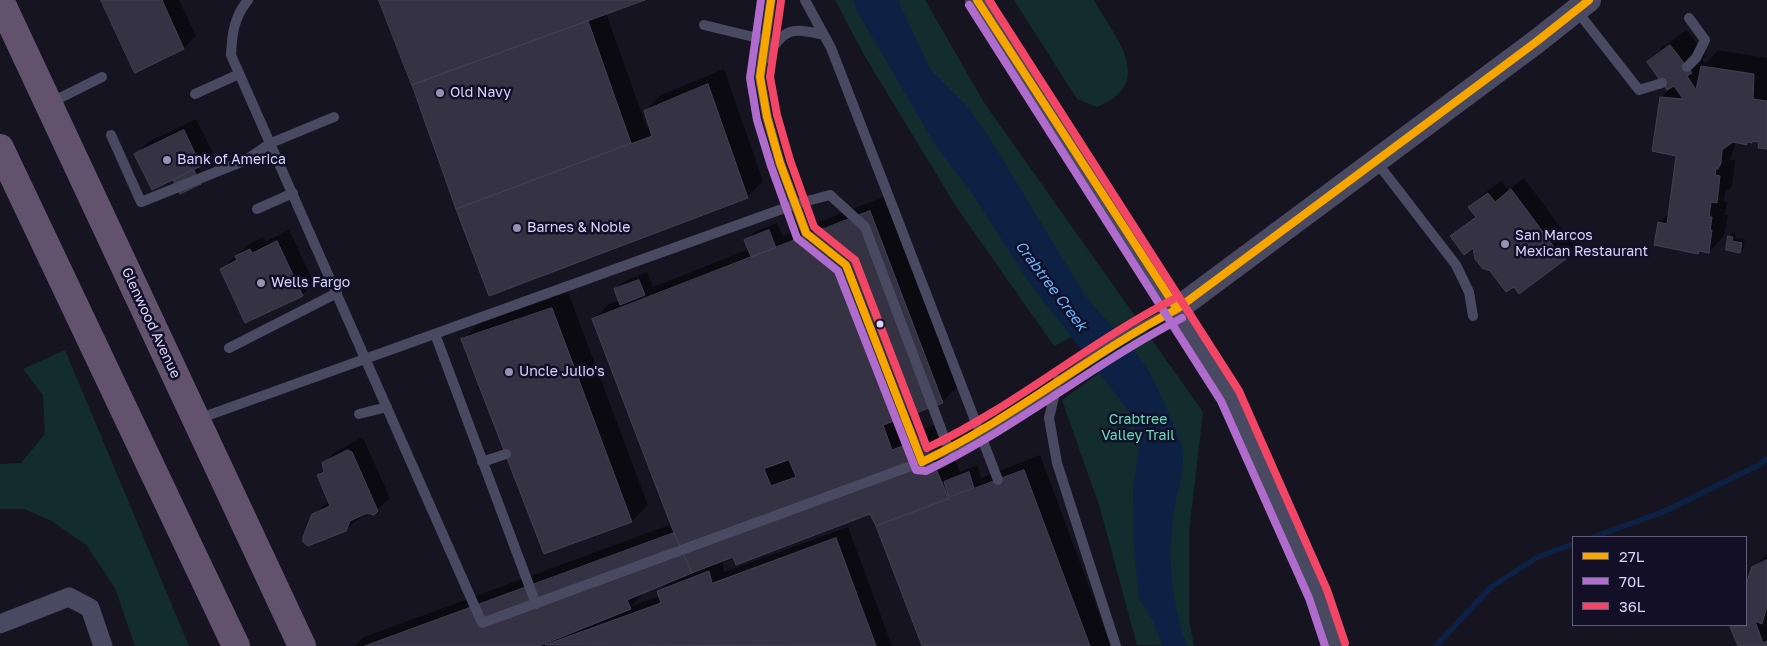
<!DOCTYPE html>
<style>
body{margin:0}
#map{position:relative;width:1767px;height:646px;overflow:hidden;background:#161421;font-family:"Golos Text",sans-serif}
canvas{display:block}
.legend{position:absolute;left:1572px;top:536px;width:175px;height:90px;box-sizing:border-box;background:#130f26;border:1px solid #625e7d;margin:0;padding:6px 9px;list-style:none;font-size:15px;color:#d9d4ff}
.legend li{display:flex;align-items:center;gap:10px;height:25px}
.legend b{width:25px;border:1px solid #625e7d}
</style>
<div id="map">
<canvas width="1767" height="646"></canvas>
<ul class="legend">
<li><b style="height:6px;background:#f7a600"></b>27L</li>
<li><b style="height:6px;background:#b06ccc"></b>70L</li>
<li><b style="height:6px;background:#f34667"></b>36L</li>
</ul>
</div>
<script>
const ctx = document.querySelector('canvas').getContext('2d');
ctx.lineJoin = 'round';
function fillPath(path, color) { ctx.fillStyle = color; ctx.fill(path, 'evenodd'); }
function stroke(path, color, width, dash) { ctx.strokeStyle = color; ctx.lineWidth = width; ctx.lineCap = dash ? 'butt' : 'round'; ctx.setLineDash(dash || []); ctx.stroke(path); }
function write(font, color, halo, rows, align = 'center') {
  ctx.font = font + ' "Golos Text",sans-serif'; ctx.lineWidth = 5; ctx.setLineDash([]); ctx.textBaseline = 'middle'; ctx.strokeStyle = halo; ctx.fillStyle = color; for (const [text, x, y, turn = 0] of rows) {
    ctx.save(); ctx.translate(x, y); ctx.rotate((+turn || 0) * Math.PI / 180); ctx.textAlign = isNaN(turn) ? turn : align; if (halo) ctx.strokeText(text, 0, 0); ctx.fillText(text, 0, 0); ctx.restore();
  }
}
fillPath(new Path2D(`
 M 835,0 L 925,0 L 985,104 L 1203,412 L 1189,532 L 1189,620 L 1194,646 L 1137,645 L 1100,508 L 1062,400 L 1102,371 L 1080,333 L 1054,346 L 957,208 L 864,55 Z
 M 1014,0 L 1094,0 C 1114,37 1158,82 1097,107 L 1077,99 Z
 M 65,350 L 189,646 L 135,646 L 115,588 L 87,546 L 52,521 L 24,509 L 0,509 L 0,464 L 21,463 L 45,434 L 43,395 L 23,369 Z`), '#132c2d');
fillPath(new Path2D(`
 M 853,0 L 898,0 L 930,69 L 966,105 L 989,137 L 1083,292 C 1100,316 1122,335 1140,358 C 1154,377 1162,398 1171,419 C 1174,428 1180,438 1182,448 C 1186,469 1177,490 1174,511 C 1167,558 1171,602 1187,646 L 1163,646 L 1152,619 L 1139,598 L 1134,548 L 1133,489 L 1139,449 L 1131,414 L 1028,281 L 973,195 L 936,146 L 858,13 Z`), '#0d2144');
fillPath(new Path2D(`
 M 102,0 L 179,0 L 196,36 L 184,48 Z
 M 380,0 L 641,0 L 606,13 L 647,128 L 650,127 L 645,111 L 661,95 L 724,69 L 763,181 L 747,197 L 490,294 Z
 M 1687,30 L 1706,56 L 1702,60 L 1705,64 L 1718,50 L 1767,58 L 1767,148 L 1760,141 L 1754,140 L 1746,144 L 1736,142 L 1730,160 L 1735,160 L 1732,186 L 1725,193 L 1724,201 L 1727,202 L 1725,215 L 1728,215 L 1724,236 L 1709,252 L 1700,250 L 1698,253 L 1659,223 L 1670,212 L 1677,155 L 1661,97 L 1669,90 L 1649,62 L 1664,46 Z
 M 196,119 L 213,153 L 198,167 L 204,179 L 175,180 L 178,176 L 136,154 L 148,142 Z
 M 1524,178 L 1570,240 L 1572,238 L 1577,246 L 1565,258 L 1514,285 L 1491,270 L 1474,246 L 1451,236 L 1476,215 L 1470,207 L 1482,195 L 1501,181 L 1508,190 Z
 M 886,196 L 958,386 L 942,402 L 902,417 L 908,435 L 939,423 L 960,472 L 977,465 L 981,478 L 1040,455 L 1111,646 L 922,646 L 871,512 L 722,560 L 724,572 L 848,527 L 892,646 L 355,646 L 364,637 L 672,524 L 593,320 L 609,304 L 619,300 L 615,290 L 623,282 L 647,272 L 653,287 L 749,249 L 746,240 L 754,232 L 777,223 L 783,236 ZM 669,581 L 659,591 L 660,596 L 632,606 L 645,591 Z
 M 289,230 L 314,283 L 302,295 L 221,269 L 249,244 L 263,237 L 265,242 Z
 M 1733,233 L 1736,234 L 1735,238 L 1745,239 L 1744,248 L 1740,252 L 1729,237 Z
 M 568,292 L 648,505 L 632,521 L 545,552 L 463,340 L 478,324 Z
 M 361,438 L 364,440 L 390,498 L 374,513 L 367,512 L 345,530 L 313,515 L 329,501 L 318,476 L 325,469 L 323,464 L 335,452 Z
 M 1767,554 L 1767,646 L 1739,646 L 1732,627 L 1733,625 L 1746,625 L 1746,588 L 1753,568 Z`), '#0007');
stroke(new Path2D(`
 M 1116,437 L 1137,419
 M 1593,537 L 1663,512 L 1757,466 L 1767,459
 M 1436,646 L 1491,587 L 1538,557 L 1573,544`), '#0d2144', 5.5);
const building = new Path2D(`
 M 101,0 L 162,0 L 184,49 L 135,73 Z
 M 379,0 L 645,0 L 412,85 Z
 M 588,21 L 631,143 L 456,209 L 412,85 Z
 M 1670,45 L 1692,73 L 1687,76 L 1696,90 L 1701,66 L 1754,74 L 1753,99 L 1767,101 L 1767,149 L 1758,148 L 1759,142 L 1752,141 L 1752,143 L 1747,142 L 1747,145 L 1733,142 L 1722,150 L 1721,163 L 1718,169 L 1716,169 L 1715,175 L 1720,176 L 1717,203 L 1711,202 L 1709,217 L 1712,217 L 1710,231 L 1712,230 L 1709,253 L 1699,251 L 1698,254 L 1654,245 L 1658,222 L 1667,224 L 1676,156 L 1652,151 L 1660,97 L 1683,99 L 1674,86 L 1667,90 L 1647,62 Z
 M 708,84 L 748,198 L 489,296 L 456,209 L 652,136 L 644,111 Z
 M 184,130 L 201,166 L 152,190 L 134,154 Z
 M 194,170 L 201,184 L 180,194 L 173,180 Z
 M 1511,189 L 1557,251 L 1559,249 L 1566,259 L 1519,294 L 1514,287 L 1506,292 L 1490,271 L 1482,268 L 1475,259 L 1473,248 L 1464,255 L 1450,236 L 1476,217 L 1468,207 L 1488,193 L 1495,202 Z
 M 870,211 L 943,403 L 883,425 L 892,450 L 923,438 L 949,499 L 876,526 L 870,514 L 736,565 L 733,557 L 692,573 L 672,528 L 592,319 Z
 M 769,230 L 776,248 L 751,257 L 744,240 Z
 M 1728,236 L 1733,237 L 1732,241 L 1742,243 L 1740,253 L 1726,250 Z
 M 277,241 L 303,296 L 245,323 L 220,269 L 237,260 L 235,256 L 250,249 L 252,253 Z
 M 639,280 L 645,295 L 620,305 L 614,289 Z
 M 552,308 L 632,522 L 544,554 L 461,339 Z
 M 348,450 L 352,452 L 378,511 L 374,515 L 367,513 L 350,521 L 346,531 L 308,546 L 303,542 L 303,537 L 312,514 L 330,506 L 317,475 L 324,472 L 322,463 Z
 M 789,460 L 796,477 L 771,486 L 764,469 Z
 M 1024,470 L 1090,646 L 922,646 L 876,526 Z
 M 969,472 L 974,488 L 949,497 L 944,482 Z
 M 674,533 L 692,573 L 627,600 L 631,609 L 539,646 L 365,646 Z
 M 836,538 L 876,646 L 545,645 L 661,603 L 657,591 L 709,571 L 712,583 Z
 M 1767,560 L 1767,606 L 1762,624 L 1755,621 L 1763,643 L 1767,641 L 1767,646 L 1738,646 L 1730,627 L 1731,625 L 1746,625 L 1746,584 L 1752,567 Z`);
fillPath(building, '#343243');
stroke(building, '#433f54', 1);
stroke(new Path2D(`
 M 248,0 C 234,17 232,34 231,55 L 482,623 L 922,462
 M 771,0 L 760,77 L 767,117 L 780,163 L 806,233
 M 805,0 L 831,48 L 894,210
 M 1577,11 L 1639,90 L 1662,83
 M 704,25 L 766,40
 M 764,60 C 785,30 787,26 824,35
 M 1687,67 L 1696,58 L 1705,40 L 1689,18
 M 195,94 L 239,74
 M 50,103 L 102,77
 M 111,135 L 141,202 L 246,160 L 271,143 L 334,117
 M 1375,160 L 1456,265 L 1469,292 L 1473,316
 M 257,209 L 293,193
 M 435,334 L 536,604
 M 229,348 L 337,293
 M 1058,380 L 1049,418 L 1057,463 L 1116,646
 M 359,414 L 387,407
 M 198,419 L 796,204 L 830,195 L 865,227 L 949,450
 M 905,419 L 914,441
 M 934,456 C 1021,419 1090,349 1176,310
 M 482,462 L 506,454`), '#4a4962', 10);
stroke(new Path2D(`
 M 0,624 L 69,597 L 90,608 L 103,646`), '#4a4962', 19);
stroke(new Path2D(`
 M 977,0 L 1230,396 L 1318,594 L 1336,646
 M 1177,309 L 1536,42 L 1589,0`), '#4a4962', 24);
stroke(new Path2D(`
 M 0,0 L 302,646
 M 0,148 L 236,646`), '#62526e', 28);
stroke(new Path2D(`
 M 894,210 L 998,480`), '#4a4962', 10);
stroke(new Path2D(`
 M 771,0 L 760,77 L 767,117 L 780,163 L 806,233 L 846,265 L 922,462 C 1012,419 1089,355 1177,309 L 1536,42 L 1589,0
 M 977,0 L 1177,309`), '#f7a600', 8);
stroke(new Path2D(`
 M 761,0 L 750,78 L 757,120 L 771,166 L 797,238 L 838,271 L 916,470 L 926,471 C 1016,428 1093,364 1182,318
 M 969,5 L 1221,401 L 1309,598 L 1325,646`), '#b06ccc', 8);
stroke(new Path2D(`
 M 989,0 L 1239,391 L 1327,590 L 1345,643
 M 781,1 L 770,77 L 777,115 L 790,160 L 814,227 L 855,260 L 927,448 C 1014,407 1087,344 1172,300`), '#f34667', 8);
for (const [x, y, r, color] of [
 [440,93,5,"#9591b1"],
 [167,160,5,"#9591b1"],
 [517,228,5,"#9591b1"],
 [1505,244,5,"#9591b1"],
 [261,283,5,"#9591b1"],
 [880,324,4.5,"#d9d4ff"],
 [509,372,5,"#9591b1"]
]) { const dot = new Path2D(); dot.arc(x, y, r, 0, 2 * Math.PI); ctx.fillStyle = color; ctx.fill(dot); stroke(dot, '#130f26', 2); }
write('14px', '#d9d4ff', '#130f26', [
 ["Old Navy",450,93],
 ["Bank of America",177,160],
 ["Barnes & Noble",527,228],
 ["San Marcos",1515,236],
 ["Mexican Restaurant",1515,252],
 ["Wells Fargo",271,283],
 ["Uncle Julio's",519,372]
], 'left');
write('14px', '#d9d4ff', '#130f26', [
 ["Glenwood Avenue",151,323,65]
]);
write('14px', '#5fe0c0', '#130f26', [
 ["Crabtree",1138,420],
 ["Valley Trail",1138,436]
]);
write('italic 15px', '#62b6ff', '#130f26', [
 ["Crabtree Creek",1051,286,53]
]);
</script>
